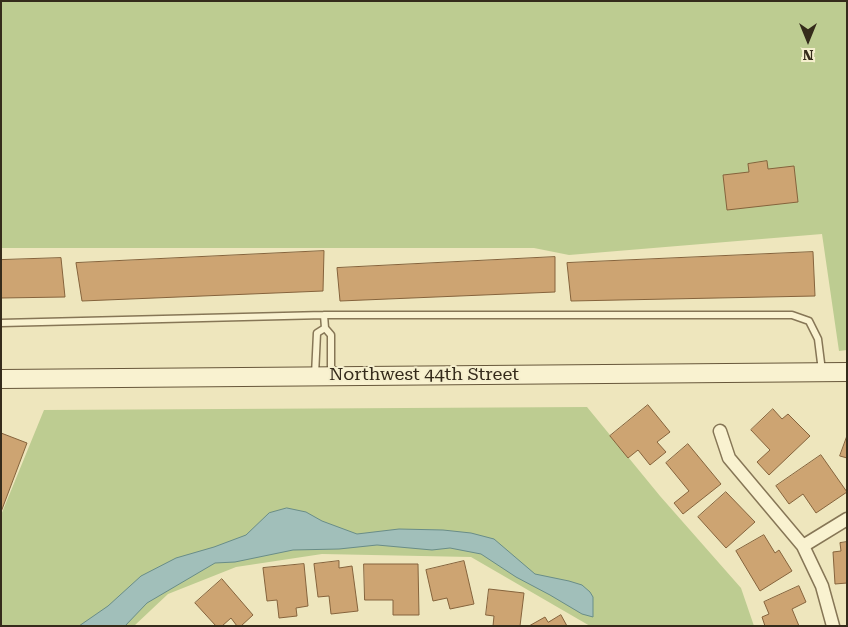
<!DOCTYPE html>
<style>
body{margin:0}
#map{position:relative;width:848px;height:627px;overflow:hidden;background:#eee6bd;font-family:"Roboto Serif",serif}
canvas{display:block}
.frame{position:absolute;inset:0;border:2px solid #352b1b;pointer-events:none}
.north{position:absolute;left:783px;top:15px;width:50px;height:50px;-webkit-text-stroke:4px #f5efcd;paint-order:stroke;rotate:180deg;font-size:14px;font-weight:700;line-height:20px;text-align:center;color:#352b1b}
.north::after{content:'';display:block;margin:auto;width:18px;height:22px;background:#352b1b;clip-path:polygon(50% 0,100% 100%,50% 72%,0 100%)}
</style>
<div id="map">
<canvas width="848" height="627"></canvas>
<div class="frame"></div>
<div class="north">N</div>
</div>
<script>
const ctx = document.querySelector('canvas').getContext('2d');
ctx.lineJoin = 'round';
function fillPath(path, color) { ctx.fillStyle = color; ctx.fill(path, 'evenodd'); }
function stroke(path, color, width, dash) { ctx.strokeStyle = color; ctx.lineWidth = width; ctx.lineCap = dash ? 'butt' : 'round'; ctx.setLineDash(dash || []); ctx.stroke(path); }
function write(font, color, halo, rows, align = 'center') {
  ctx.font = font + ' "Roboto Serif",serif'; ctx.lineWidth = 4; ctx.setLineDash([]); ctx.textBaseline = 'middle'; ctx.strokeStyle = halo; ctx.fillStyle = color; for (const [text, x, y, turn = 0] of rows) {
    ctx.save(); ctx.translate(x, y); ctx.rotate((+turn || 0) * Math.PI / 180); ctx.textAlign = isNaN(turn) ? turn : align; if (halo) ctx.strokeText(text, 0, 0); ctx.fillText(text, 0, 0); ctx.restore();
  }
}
fillPath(new Path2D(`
 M 1,1 L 847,1 L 847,350 L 839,351 L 822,234 L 569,255 L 534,248 L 1,248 Z
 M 587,407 L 660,496 L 741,588 L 754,626 L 590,626 L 471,557 L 322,554 L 236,567 L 168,594 L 134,626 L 1,626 L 1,515 L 44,410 Z`), '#bdcc91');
const water = new Path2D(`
 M 287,508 L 306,512 L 322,521 L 357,534 L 399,529 L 443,530 L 471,533 L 494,539 L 535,574 L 569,581 L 582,585 L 590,592 L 593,597 L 593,617 L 582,614 L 550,595 L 516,577 L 481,554 L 450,548 L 432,550 L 377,545 L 339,549 L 293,550 L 235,562 L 215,563 L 147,603 L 125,626 L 79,626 L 108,606 L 141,576 L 176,558 L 214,547 L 246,535 L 269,513 Z`);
fillPath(water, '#a1bfba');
stroke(water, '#698d88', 1);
const building = new Path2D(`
 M 767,161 L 768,169 L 794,166 L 798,202 L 727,210 L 723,175 L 749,172 L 748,164 Z
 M 324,251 L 323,291 L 82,301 L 76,263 Z
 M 813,252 L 815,296 L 571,301 L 567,263 Z
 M 555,257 L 555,292 L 340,301 L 337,268 Z
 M 61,258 L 65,297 L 1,298 L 1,260 Z
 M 648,405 L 670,432 L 657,442 L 666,452 L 650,465 L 638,450 L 628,458 L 610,436 Z
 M 773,409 L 782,419 L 788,414 L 810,436 L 769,475 L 757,462 L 770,450 L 751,430 Z
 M 1,433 L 27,443 L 1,512 Z
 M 847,436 L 847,458 L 840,456 Z
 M 688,444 L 721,484 L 683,514 L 674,503 L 689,491 L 666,463 Z
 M 821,455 L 847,492 L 816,513 L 803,494 L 789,504 L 776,486 Z
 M 726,492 L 755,522 L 726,548 L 698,517 Z
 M 764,535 L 775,553 L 779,550 L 792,571 L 760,591 L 736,551 Z
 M 847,542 L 847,583 L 835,584 L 833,552 L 841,551 L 840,543 Z
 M 339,561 L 339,568 L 352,566 L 358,611 L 331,614 L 329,596 L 318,597 L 314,564 Z
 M 464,561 L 474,604 L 450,609 L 447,598 L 433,601 L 426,570 Z
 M 304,564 L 308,606 L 296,608 L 297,616 L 279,618 L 277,600 L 267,601 L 263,568 Z
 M 364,564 L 418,564 L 419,615 L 393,615 L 393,600 L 365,600 Z
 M 222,579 L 253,615 L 241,626 L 237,626 L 231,618 L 222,626 L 216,626 L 195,603 Z
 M 799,586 L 806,602 L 792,609 L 799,626 L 765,626 L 762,617 L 769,614 L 764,602 Z
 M 489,589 L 524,593 L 520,626 L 493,626 L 494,616 L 486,615 Z
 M 561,615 L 567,626 L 529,626 L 545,617 L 548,622 Z`);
fillPath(building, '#cda472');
stroke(building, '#85633c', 1);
const lane = new Path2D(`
 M 324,315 L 325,328 L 331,335 L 331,374
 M 1,323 L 324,315 L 792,315 L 809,321 L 818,339 L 822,371
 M 315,375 L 317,333 L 325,328`);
const street = new Path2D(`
 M 720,431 L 729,458 L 803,546 L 822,586 L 833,626
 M 803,546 L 847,519`);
const secondary = new Path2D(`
 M 1,379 L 847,372`);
stroke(lane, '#867656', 9);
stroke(street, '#867656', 15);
stroke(secondary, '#67573a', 20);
stroke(lane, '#f9f2d0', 6);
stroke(street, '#f9f2d0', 12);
stroke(secondary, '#f9f2d0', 18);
write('18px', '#352b1b', '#f5efcd', [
 ["Northwest 44th Street",424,375]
]);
</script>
